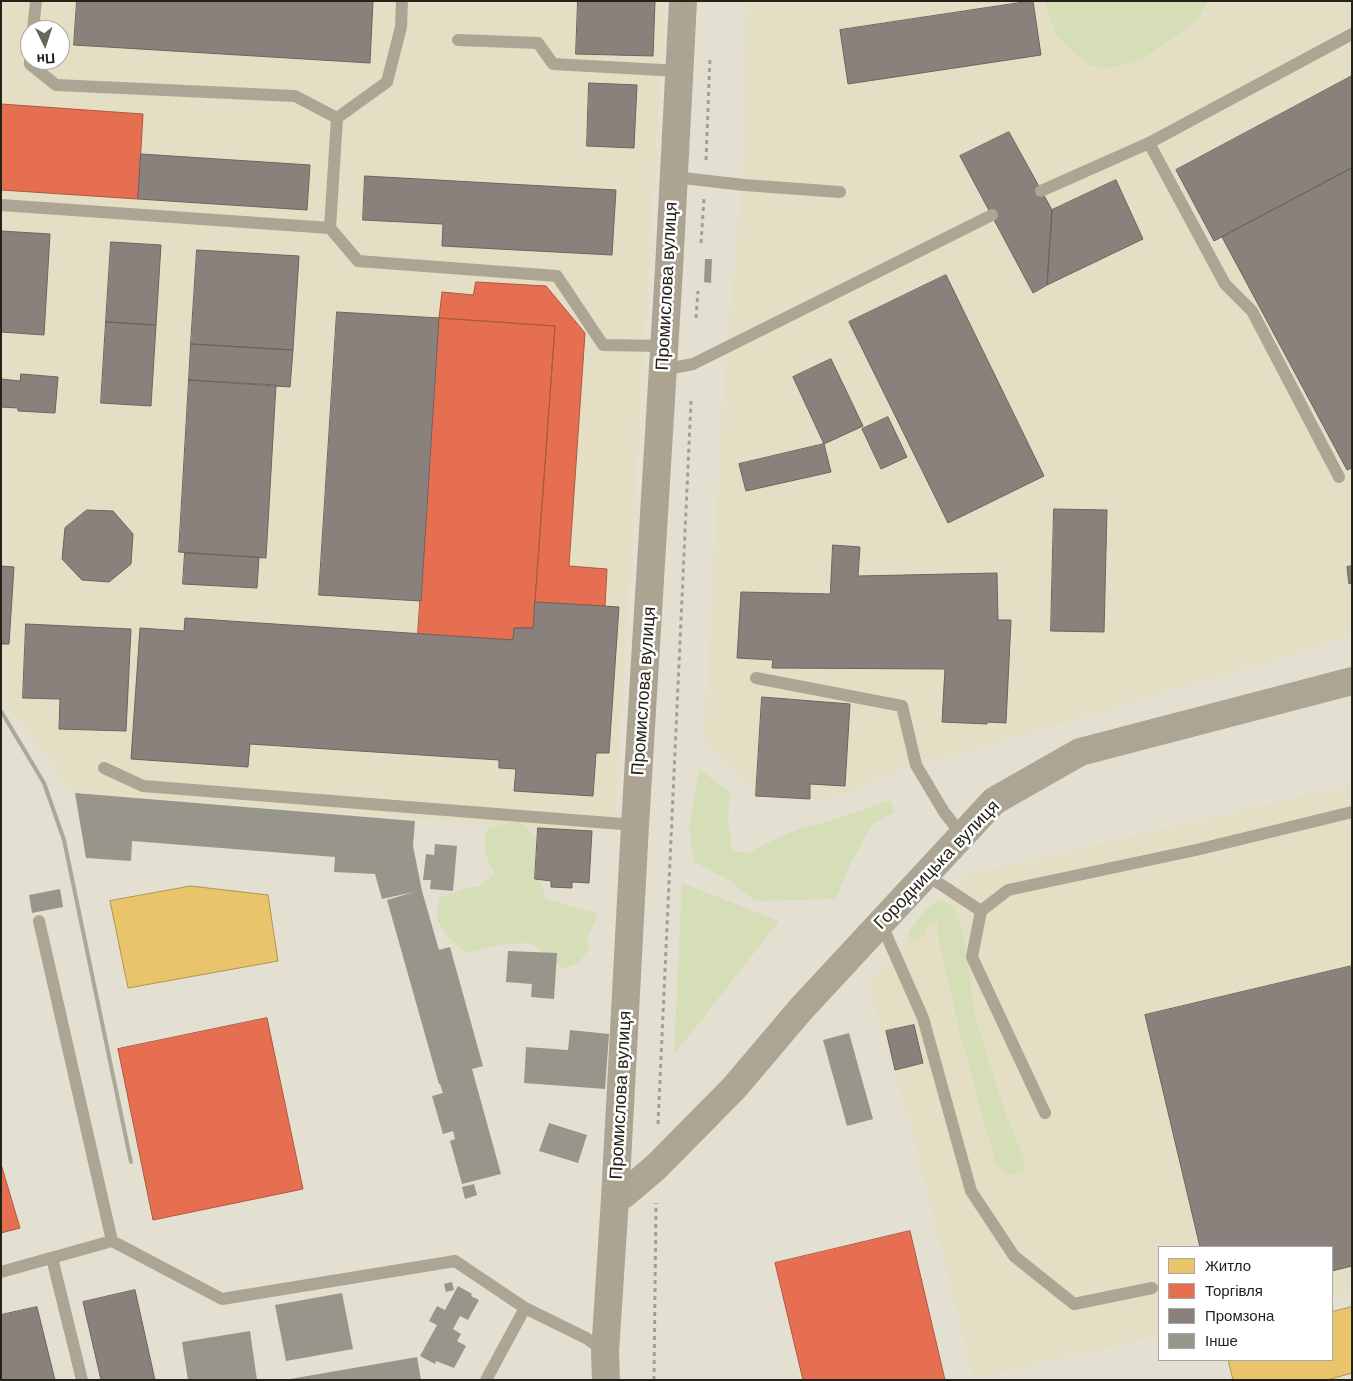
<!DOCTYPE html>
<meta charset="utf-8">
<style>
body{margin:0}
#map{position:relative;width:1353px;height:1381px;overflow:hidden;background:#e3e0d2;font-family:"Work Sans",sans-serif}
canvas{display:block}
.frame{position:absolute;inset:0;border:2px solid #252319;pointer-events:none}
.legend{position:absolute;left:1158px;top:1246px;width:175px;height:115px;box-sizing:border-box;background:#fff;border:1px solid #a8a7a3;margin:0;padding:6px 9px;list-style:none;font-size:15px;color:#252319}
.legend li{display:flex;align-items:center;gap:10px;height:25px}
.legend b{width:25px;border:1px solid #a8a7a3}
.north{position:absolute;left:20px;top:20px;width:50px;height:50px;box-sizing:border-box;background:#fff;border:1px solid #a8a7a3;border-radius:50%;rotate:176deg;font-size:14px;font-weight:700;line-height:20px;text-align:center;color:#252319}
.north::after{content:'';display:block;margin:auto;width:18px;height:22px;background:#68655a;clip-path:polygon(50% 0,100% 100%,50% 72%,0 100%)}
</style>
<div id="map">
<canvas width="1353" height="1381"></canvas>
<div class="frame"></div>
<ul class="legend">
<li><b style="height:14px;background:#e9c46a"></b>Житло</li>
<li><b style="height:14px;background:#e76f51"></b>Торгівля</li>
<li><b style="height:14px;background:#8a817c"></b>Промзона</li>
<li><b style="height:14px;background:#98958a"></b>Інше</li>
</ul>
<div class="north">Пн</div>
</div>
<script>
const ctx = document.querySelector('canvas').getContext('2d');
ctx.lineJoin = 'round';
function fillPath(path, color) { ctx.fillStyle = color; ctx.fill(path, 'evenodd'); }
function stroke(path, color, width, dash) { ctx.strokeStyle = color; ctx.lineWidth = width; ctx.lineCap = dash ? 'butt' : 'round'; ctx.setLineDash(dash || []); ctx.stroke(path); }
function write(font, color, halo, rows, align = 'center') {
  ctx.font = font + ' "Work Sans",sans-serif'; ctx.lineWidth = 5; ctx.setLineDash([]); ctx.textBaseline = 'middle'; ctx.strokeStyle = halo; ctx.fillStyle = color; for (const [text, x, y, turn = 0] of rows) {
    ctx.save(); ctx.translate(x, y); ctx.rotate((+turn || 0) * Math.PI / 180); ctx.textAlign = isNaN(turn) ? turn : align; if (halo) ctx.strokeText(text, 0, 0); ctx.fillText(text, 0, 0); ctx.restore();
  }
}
fillPath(new Path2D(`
 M 1,1 L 665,1 L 614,835 L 73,792 L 1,696 ZM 30,30 L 60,30 L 60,60 L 30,60 Z
 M 747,1 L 1352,1 L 1352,637 L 1006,740 L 916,765 L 828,800 L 756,795 L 723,763 L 704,738 L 723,398 L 744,155 Z
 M 1352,784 L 1352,1292 L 1332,1296 L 1332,1247 L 1159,1247 L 1159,1336 L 973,1379 L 914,1140 L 868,983 L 968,875 Z`), '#e3dec4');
fillPath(new Path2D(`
 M 1044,1 L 1208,1 L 1198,20 L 1140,61 L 1104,69 L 1089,65 L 1057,37 Z
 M 699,769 L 730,792 L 728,820 L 732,851 L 749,853 L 769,842 L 800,828 L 817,825 L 890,800 L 894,812 L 872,824 L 847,871 L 836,899 L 755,901 L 727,879 L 694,862 L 689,828 Z
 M 518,820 L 537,839 L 535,867 L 546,899 L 596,913 L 596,921 L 587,937 L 589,949 L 579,963 L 563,969 L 531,943 L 505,944 L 466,953 L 449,938 L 437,920 L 439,898 L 463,889 L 480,886 L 494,874 L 484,850 L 487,829 Z
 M 682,883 L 779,921 L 674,1055 Z
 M 942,899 L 954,909 L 963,931 L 975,1015 L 1004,1110 L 1024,1158 L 1025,1170 L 1011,1175 L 996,1165 L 961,1037 L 940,946 L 937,922 L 928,924 L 924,936 L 915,942 L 908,934 C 918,918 925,907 942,899 Z`), '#d6deb8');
const homes = new Path2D(`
 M 191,886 L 268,895 L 278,961 L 128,988 L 110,901 Z
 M 1352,1307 L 1352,1373 L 1327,1380 L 1233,1380 L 1228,1360 L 1332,1360 L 1332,1312 Z`);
fillPath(homes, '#e9c46a');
stroke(homes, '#ae9452', 1);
const shops = new Path2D(`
 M 1,104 L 143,114 L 138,199 L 1,190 Z
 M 476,282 L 546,286 L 585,333 L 569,566 L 607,569 L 605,606 L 535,602 L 555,326 L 439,318 L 442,292 L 473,295 Z
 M 439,318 L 555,326 L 533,628 L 514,628 L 513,640 L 418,634 Z
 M 267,1018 L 303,1189 L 153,1220 L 118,1049 Z
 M 1,1164 L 20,1228 L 1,1233 Z
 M 910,1231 L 945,1380 L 803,1380 L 775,1263 Z`);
fillPath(shops, '#e76f51');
stroke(shops, '#ad5840', 1);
const industry = new Path2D(`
 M 77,1 L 373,1 L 370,63 L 74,45 Z
 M 578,1 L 655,1 L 653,56 L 576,54 Z
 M 1033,1 L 1041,55 L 848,84 L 840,30 Z
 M 1352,76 L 1352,168 L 1214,241 L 1176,170 Z
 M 589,83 L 637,85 L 634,148 L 587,146 Z
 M 1009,132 L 1052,210 L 1047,285 L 1033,293 L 960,156 Z
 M 141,154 L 310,165 L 307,210 L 138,199 Z
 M 1352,168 L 1352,468 L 1347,470 L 1222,237 Z
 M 365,176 L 616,190 L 612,255 L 442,246 L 443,224 L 363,220 Z
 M 1116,180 L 1143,239 L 1047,285 L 1052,210 Z
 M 1,231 L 50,234 L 44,335 L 1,332 Z
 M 111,242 L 161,245 L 156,325 L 106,322 Z
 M 197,250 L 299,256 L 293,350 L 191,344 Z
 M 946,275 L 1044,476 L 948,523 L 849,322 Z
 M 337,312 L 439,318 L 421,601 L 319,595 Z
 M 106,322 L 156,325 L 151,406 L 101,403 Z
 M 191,344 L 293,350 L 290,387 L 189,380 Z
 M 831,359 L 863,426 L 824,444 L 793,377 Z
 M 21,374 L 58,377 L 55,413 L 18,411 L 18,408 L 1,407 L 1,379 L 20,381 Z
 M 189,380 L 276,385 L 266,558 L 179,552 Z
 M 888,417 L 907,457 L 881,469 L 862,429 Z
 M 824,444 L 831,472 L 746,491 L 739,464 Z
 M 1054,509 L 1107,510 L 1104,632 L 1051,631 Z
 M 87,510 L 113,511 L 133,534 L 131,564 L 109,582 L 82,580 L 62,559 L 65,528 Z
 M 833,545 L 860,547 L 858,576 L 997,573 L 998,620 L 1011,620 L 1006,723 L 987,722 L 987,724 L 942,722 L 945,669 L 772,668 L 773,660 L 737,658 L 741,592 L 830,594 Z
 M 185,553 L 259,557 L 257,588 L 183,584 Z
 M 1,566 L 14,567 L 9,644 L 1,644 Z
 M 1352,566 L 1352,583 L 1349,584 L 1347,567 Z
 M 535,602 L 619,607 L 609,753 L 596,753 L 593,796 L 514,791 L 516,769 L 499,768 L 499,760 L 250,744 L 248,767 L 131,759 L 140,628 L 184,631 L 185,618 L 513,640 L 514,628 L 533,628 Z
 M 26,624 L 131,629 L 126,731 L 59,729 L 60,699 L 23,698 Z
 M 762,697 L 850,704 L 845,786 L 810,784 L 810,799 L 756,796 Z
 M 538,828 L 592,831 L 589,883 L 572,882 L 572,888 L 551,887 L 551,881 L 535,879 Z
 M 1352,966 L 1352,1266 L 1332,1271 L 1332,1247 L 1200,1247 L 1145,1015 Z
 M 914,1025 L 923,1063 L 895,1070 L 886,1031 Z
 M 135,1290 L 155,1380 L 101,1380 L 83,1302 Z
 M 37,1307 L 55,1380 L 1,1380 L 1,1315 Z`);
fillPath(industry, '#8a817c');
stroke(industry, '#6c655e', 1);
fillPath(new Path2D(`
 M 705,259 L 712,259 L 711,283 L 704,282 Z
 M 75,793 L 415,821 L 413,846 L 422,891 L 439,950 L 450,947 L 483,1066 L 472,1069 L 501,1174 L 462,1184 L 450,1141 L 455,1139 L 453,1131 L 443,1134 L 432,1096 L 443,1093 L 440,1084 L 439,1084 L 387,900 L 414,892 L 382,899 L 375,874 L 334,872 L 335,857 L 132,841 L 131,861 L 86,858 Z
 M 435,844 L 457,846 L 453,891 L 430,889 L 431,880 L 423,880 L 426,854 L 434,855 Z
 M 60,889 L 63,907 L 32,913 L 29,895 Z
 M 508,951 L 557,953 L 554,999 L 531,997 L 532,984 L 506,982 Z
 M 570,1030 L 609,1034 L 605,1089 L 524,1083 L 526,1047 L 568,1050 Z
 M 849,1033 L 873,1119 L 847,1126 L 823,1040 Z
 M 549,1123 L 587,1135 L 578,1163 L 539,1151 Z
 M 474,1184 L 477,1195 L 465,1199 L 462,1187 Z
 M 452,1282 L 454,1290 L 446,1292 L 444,1284 Z
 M 458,1286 L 472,1294 L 471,1296 L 479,1300 L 468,1320 L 460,1316 L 453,1329 L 461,1334 L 457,1341 L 466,1346 L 454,1368 L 436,1361 L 435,1364 L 420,1356 L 437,1325 L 429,1321 L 437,1306 L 445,1310 Z
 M 342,1293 L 353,1349 L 286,1361 L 275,1305 Z
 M 250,1331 L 257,1380 L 188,1380 L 182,1342 Z
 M 417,1357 L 421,1380 L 290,1380 L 290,1379 Z`), '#98958a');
stroke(new Path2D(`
 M 706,160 L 710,57
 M 701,243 L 704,199
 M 696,318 L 698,291
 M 658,1124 L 691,401
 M 654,1380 L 656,1203`), '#a59f8f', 3, [4, 4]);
stroke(new Path2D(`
 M 33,30 L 36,1
 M 458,40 L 538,43 L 553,64 L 680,71
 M 30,60 L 30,64 L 56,85 L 295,96 L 337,118 L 387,82 L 401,27 L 402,1
 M 337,118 L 330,228 L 358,261 L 557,276 L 603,345 L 663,346
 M 1149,143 L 1225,284 L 1252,311 L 1339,477
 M 674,177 L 744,185 L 840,192
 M 1041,191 L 1149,143 L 1352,34
 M 1,205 L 330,228
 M 662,370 L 693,364 L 992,215
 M 756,678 L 902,706 L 916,765 L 944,812 L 962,835
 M 104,768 L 143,786 L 635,825
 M 925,874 L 981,911
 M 39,921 L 112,1241 L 222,1299 L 455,1261 L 525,1308
 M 881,923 L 923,1018 L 971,1191 L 1014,1256 L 1074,1304 L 1152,1288
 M 1045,1113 L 972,957 L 981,911 L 1008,890 L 1196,850 L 1352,812
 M 52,1258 L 82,1380
 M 1,1272 L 112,1241
 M 486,1380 L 525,1308 L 586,1338 L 604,1351`), '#ada593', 12);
stroke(new Path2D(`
 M 615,1199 L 623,1195 L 656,1167 L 734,1088 L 801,1009 L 994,801 L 1080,752 L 1352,681`), '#ada593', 28);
stroke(new Path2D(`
 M 606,1380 L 605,1352 L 615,1199 L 635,825 L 669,269 L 683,1`), '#aca491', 28);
stroke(new Path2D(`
 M 597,1380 L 597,1317 L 674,1
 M 612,1380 L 614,1302 L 621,1223 L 694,1`), '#aca798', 1);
stroke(new Path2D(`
 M 1,711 L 44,783 L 64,840 L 131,1162`), '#aca798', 4);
write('18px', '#252319', '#fff', [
 ["Промислова вулиця",667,286,-87],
 ["Промислова вулиця",644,691,-86],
 ["Городницька вулиця",937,865,-46],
 ["Промислова вулиця",621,1095,-87]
]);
</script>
